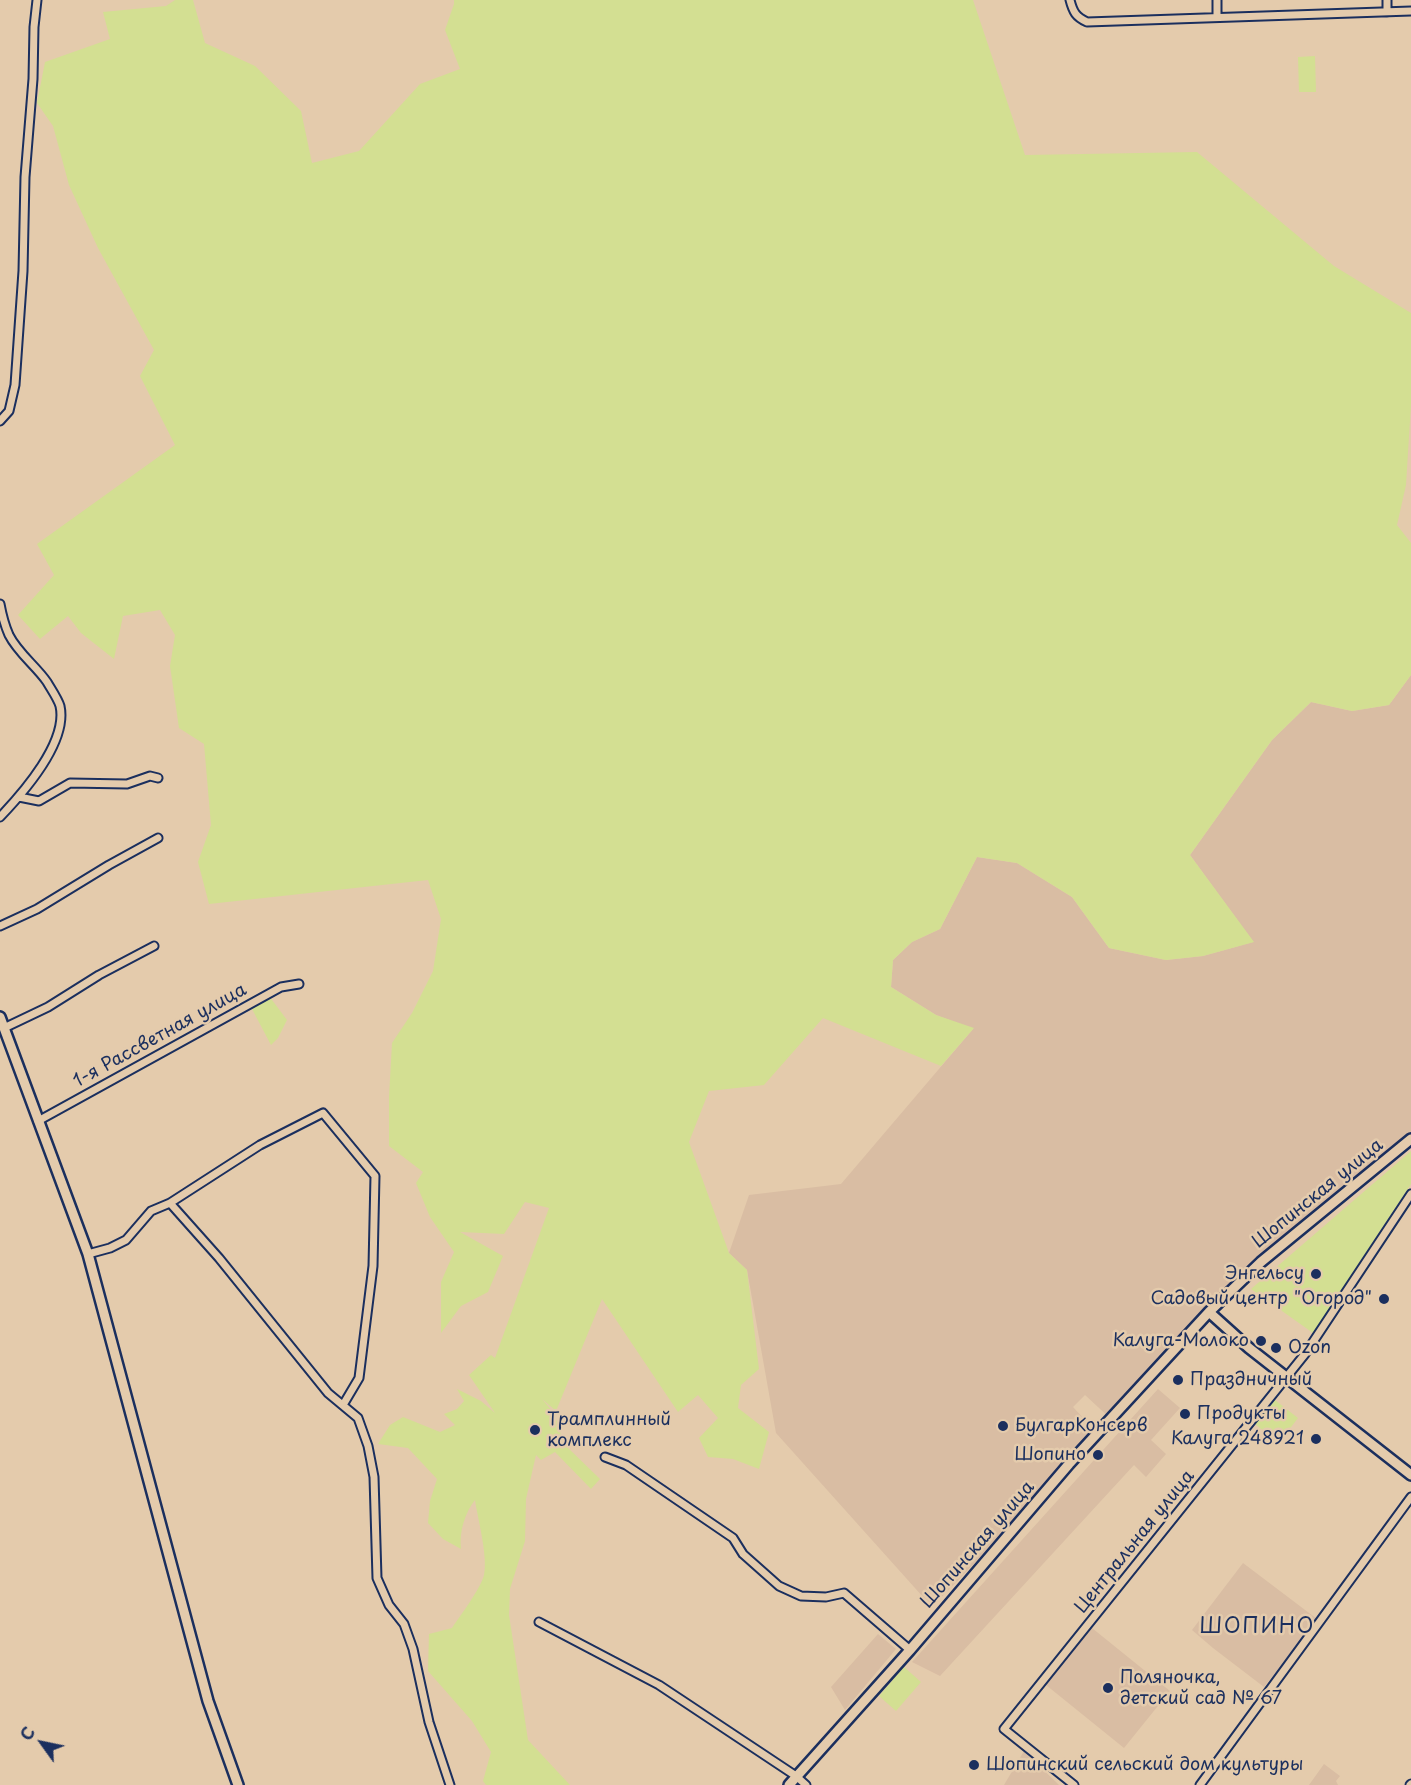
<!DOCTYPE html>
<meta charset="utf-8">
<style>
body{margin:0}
#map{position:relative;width:1411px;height:1785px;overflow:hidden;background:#e4cbac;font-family:"Playpen Sans",sans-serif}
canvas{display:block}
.north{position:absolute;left:12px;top:1713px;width:60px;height:60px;-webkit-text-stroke:4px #e4cbac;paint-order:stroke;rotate:303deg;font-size:16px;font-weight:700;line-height:24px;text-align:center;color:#1b2f5e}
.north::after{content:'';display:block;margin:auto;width:21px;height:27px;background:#1b2f5e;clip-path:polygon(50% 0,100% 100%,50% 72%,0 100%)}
</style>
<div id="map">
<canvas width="1411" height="1785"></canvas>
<div class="north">С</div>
</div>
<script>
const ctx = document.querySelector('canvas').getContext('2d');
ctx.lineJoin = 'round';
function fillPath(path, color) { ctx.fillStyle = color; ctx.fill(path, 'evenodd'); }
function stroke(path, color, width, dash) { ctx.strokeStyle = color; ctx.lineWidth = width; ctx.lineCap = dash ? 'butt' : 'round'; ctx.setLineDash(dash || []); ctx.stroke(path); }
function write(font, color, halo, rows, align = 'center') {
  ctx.font = font + ' "Playpen Sans",sans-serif'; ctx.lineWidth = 5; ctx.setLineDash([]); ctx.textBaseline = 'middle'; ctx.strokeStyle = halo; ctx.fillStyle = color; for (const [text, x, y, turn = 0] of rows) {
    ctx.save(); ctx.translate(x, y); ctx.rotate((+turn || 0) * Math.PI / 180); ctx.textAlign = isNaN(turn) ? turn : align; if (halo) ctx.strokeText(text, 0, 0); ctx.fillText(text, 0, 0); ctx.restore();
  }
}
fillPath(new Path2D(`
 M 1411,675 L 1411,1141 L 1204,1313 L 1112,1420 L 1085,1395 L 1073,1407 L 1099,1435 L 932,1607 L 776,1433 L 747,1270 L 729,1253 L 749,1195 L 841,1184 L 973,1029 L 936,1015 L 891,987 L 893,960 L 912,942 L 940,929 L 977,857 L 1017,863 L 1072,897 L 1109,948 L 1166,960 L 1203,956 L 1253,942 L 1190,855 L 1272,740 L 1311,702 L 1352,711 L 1389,705 Z
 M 1158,1389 L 1180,1408 L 1151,1440 L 1166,1454 L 1146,1477 L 1134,1465 L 940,1676 L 912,1662 Z
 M 1243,1563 L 1317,1619 L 1264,1687 L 1213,1648 L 1192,1630 Z
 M 1092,1628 L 1170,1691 L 1124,1748 L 1046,1685 Z
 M 878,1634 L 896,1649 L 845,1710 L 831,1687 Z
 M 1024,1751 L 1059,1785 L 1004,1785 Z
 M 1324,1764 L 1340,1776 L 1336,1781 L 1338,1785 L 1309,1785 Z`), '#d9bda3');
fillPath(new Path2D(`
 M 175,0 L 193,0 L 205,43 L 255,66 L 301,111 L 312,163 L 359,151 L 420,84 L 460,69 L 445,30 L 454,4 L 454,0 L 973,0 L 1025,155 L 1197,152 L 1334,266 L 1411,313 L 1411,404 L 1406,485 L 1397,525 L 1411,543 L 1411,675 L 1389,705 L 1352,711 L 1311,702 L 1272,740 L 1190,855 L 1254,942 L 1203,956 L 1166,960 L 1109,948 L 1072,897 L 1017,863 L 977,857 L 940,929 L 912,942 L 893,960 L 891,987 L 936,1015 L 974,1028 L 941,1066 L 823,1018 L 764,1085 L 709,1091 L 689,1142 L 729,1253 L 747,1270 L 759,1369 L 741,1385 L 738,1408 L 769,1432 L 759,1469 L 733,1459 L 708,1457 L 699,1438 L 718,1418 L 698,1395 L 678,1412 L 602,1299 L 556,1411 L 542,1399 L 554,1413 L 564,1444 L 600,1479 L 591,1489 L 555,1452 L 541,1460 L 536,1455 L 526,1499 L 525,1541 L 510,1589 L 509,1615 L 528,1740 L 570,1785 L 486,1785 L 483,1781 L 491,1752 L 472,1721 L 428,1671 L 429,1634 L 452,1628 C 460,1616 481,1588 484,1575 C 488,1556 478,1520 475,1500 C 465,1513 459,1531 461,1549 L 443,1539 L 428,1523 L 430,1501 L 437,1479 L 408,1448 L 378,1444 L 390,1425 L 403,1417 L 440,1432 L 455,1425 L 444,1414 L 457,1409 L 464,1401 L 457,1389 L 481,1401 L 495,1413 L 469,1375 L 491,1355 L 495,1358 L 549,1208 L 525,1202 L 504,1234 L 460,1232 L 503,1256 L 488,1292 L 461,1306 L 441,1333 L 441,1282 L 454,1252 L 430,1217 L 416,1183 L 423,1172 L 389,1146 L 389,1097 L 392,1043 L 412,1013 L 433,971 L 441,919 L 428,880 L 209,904 L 198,862 L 211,825 L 204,744 L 179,728 L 170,666 L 175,635 L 160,610 L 123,616 L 114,659 L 81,633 L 68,616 L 40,639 L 18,615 L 54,575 L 37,544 L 175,445 L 140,376 L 154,350 L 98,248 L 69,185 L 53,126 L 37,103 L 45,62 L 110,39 L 103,12 L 166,6 Z
 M 1315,56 L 1316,92 L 1299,92 L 1298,57 Z
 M 269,996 L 287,1020 L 278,1038 L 271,1045 L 252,1009 Z
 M 1411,1151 L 1411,1184 L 1313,1333 L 1251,1289 Z
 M 1275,1400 L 1298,1418 L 1279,1443 L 1255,1424 Z
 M 904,1667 L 921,1682 L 896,1711 L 879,1696 Z`), '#d3df92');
const street = new Path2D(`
 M 1070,0 C 1073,12 1076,17 1087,22 L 1411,11
 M 1217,0 L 1217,17
 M 1387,12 L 1387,0
 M 0,421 L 9,411 L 15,385 L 23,271 L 25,177 L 33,79 L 34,27 L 37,0
 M 0,604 C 2,615 5,626 9,635 C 18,653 36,666 47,682 C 51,689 58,699 60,706 C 68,742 23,793 0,817
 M 19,797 L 39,801 L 70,783 L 127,784 L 150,776 L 158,778
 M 0,926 L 37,909 L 109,865 L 158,838
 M 4,1028 L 48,1007 L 99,975 L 154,946
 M 38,1121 L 281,987 L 299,984
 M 170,1203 L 219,1258 L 328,1393 L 358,1418 L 368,1446 L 374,1477 L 377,1578 L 389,1605 L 404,1624 L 413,1649 L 429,1722 L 450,1785
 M 88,1254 L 110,1248 L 126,1240 L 151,1211 L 170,1203 L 260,1145 L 323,1113 L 375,1176 L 373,1266 L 359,1378 L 343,1405
 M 605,1457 L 626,1465 L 733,1538 L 743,1554 L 779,1586 L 801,1596 L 826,1597 L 844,1593 L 910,1650
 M 539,1622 L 659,1685 L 796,1776 L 806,1785
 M 1074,1785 L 1004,1729 L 1305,1354 L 1411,1194
 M 1200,1785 L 1411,1497
 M 1410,1785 L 1411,1784`);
const secondary = new Path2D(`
 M 0,1017 L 88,1254 L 208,1701 L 238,1785
 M 1209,1312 L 1249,1348 L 1411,1475
 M 789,1785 L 910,1650 L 1069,1464 L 1209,1312 L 1261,1262 L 1411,1139`);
stroke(street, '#1b2f5e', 11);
stroke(secondary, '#1b2f5e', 14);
stroke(street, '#e4cbac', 7);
stroke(secondary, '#e4cbac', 9);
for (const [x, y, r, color] of [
 [1316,1274,6,"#1b2f5e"],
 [1384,1299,6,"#1b2f5e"],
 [1261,1341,6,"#1b2f5e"],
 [1276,1348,6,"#1b2f5e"],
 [1178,1380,6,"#1b2f5e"],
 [1185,1414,6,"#1b2f5e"],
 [1003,1426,6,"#1b2f5e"],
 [535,1430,6,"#1b2f5e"],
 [1316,1439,6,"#1b2f5e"],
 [1098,1455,6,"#1b2f5e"],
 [1108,1688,6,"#1b2f5e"],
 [974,1765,6,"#1b2f5e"]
]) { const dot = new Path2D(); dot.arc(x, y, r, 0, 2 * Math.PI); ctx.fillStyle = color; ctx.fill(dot); stroke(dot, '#e4cbac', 2); }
write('18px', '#1b2f5e', '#e4cbac', [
 ["1-я Рассветная улица",160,1036,-29],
 ["Шопинская улица",1318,1194,-39],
 ["Центральная улица",1135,1542,-51],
 ["Шопинская улица",978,1545,-49]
]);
write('18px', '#1b2f5e', '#e4cbac', [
 ["Энгельсу",1304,1274,"right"],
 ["Садовый центр \"Огород\"",1372,1299,"right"],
 ["Калуга-Молоко",1249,1341,"right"],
 ["Ozon",1288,1348],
 ["Праздничный",1190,1380],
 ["Продукты",1197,1414],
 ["Трамплинный",547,1420],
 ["комплекс",547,1441],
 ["БулгарКонсерв",1015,1426],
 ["Калуга 248921",1304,1439,"right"],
 ["Шопино",1086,1455,"right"],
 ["Поляночка,",1120,1678],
 ["детский сад № 67",1120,1699],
 ["Шопинский сельский дом культуры",986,1765]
], 'left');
ctx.letterSpacing = '1.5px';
write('21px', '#1b2f5e', '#e4cbac', [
 ["ШОПИНО",1257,1627]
]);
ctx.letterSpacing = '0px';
</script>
